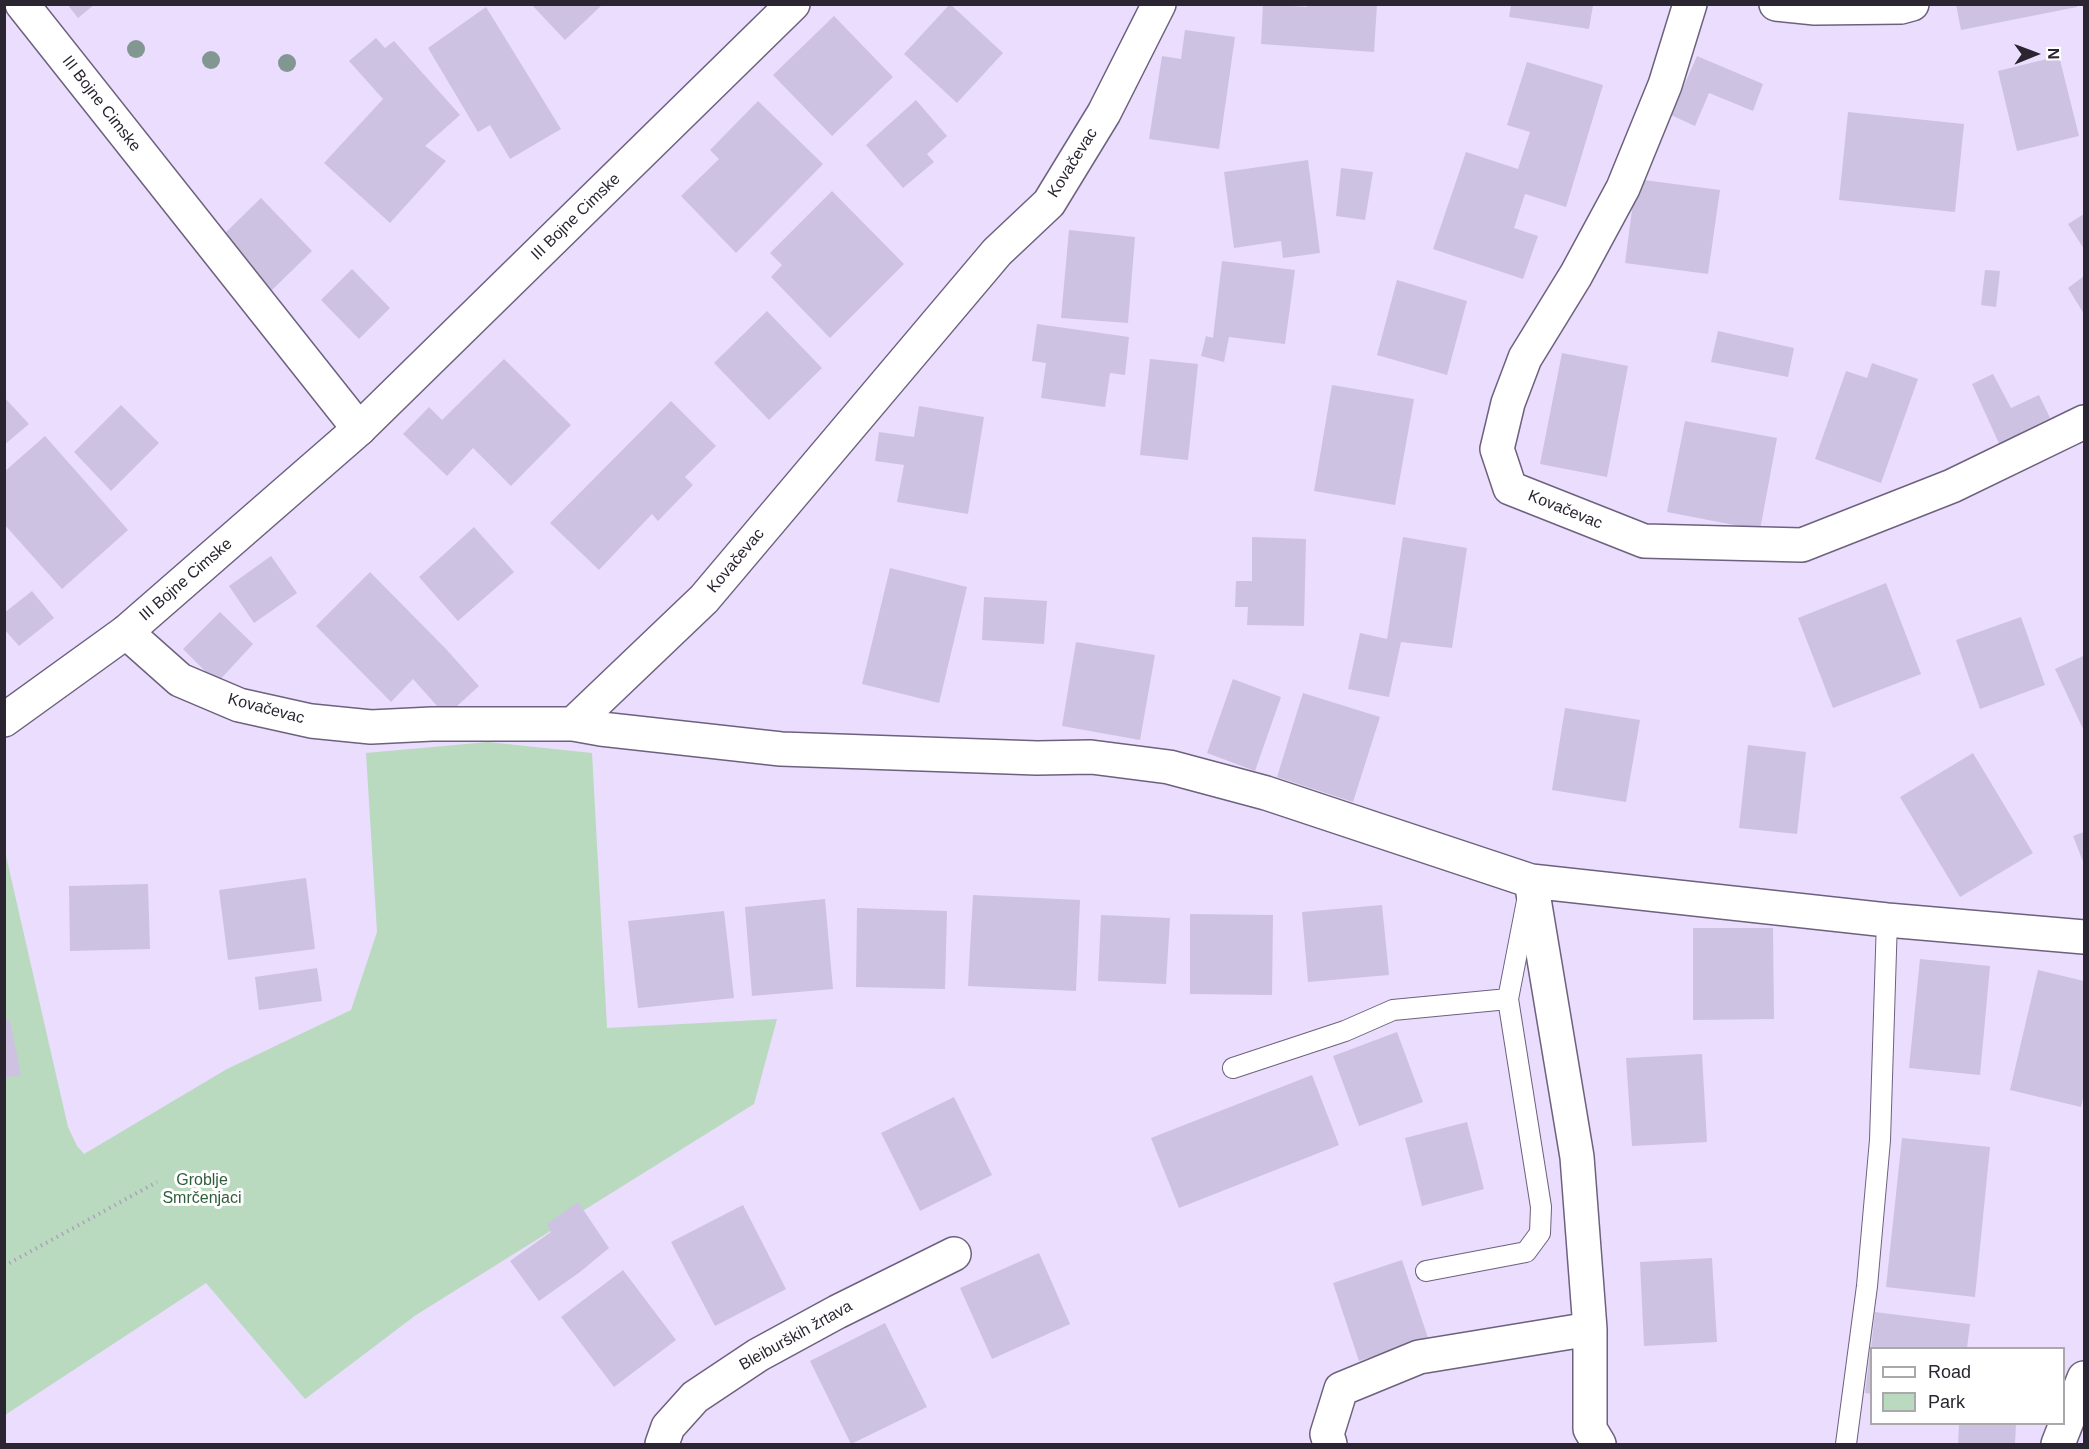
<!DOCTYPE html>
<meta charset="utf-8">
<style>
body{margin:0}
#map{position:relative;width:2089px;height:1449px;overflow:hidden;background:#eaddfe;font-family:Arial,sans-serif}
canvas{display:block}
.frame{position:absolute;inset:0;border:6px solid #2a2531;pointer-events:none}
.legend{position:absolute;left:1870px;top:1347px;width:195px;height:78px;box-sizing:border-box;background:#fff;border:2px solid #aaa8ad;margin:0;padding:8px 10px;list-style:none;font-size:18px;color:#2a2531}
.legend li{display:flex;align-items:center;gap:12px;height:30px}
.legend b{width:30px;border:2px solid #aaa8ad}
.north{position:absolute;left:2005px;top:24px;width:60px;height:60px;-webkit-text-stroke:4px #fff;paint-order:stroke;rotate:89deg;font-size:16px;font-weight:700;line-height:24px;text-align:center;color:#2a2531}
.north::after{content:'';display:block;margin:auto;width:21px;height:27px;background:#2a2531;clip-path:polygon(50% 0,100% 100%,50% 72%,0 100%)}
</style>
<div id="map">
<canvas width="2089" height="1449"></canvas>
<div class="frame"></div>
<ul class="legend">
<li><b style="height:8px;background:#fff"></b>Road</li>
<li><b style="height:16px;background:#b9dabe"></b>Park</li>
</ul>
<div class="north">N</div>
</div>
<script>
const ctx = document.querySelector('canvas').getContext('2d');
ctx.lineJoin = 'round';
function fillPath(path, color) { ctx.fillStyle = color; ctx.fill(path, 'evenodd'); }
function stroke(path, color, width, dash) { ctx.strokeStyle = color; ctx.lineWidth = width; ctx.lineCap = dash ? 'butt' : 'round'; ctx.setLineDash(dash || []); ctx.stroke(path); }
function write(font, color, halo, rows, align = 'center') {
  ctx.font = font + ' Arial,sans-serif'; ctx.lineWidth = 6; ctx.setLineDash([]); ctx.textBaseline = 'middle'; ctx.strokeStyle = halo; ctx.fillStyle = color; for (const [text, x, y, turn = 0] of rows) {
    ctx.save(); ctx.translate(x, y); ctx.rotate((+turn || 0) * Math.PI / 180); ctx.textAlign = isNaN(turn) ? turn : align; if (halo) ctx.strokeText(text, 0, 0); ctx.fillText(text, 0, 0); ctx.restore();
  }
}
fillPath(new Path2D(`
 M 488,742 L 592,753 L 607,1028 L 777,1019 L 754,1104 L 416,1315 L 305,1399 L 206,1283 L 5,1415 L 4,847 L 68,1127 L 77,1146 L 84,1154 L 227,1069 L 351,1010 L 377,932 L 366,753 Z`), '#b9dabe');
fillPath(new Path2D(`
 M 67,4 L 95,4 L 78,18 Z
 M 531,4 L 603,4 L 565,40 Z
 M 950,4 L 1003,53 L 957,103 L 904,54 Z
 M 1263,4 L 1307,7 L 1307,4 L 1377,4 L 1374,52 L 1261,44 Z
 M 1956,4 L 2077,4 L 2077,7 L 1961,30 Z
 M 1511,5 L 1593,5 L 1589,29 L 1509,17 Z
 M 486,7 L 561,129 L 510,159 L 490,125 L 478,132 L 428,48 Z
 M 834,16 L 893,77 L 832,136 L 773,75 Z
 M 1185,30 L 1235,37 L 1219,149 L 1149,139 L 1162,56 L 1181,59 Z
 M 376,38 L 385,48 L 394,41 L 460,115 L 425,146 L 446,161 L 390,223 L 324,163 L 383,99 L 349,61 Z
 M 1697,56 L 1763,84 L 1753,111 L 1709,93 L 1695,126 L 1671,115 Z
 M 2059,56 L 2079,136 L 2017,151 L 1998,71 Z
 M 1527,62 L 1603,85 L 1566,207 L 1525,194 L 1514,228 L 1538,236 L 1523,279 L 1433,249 L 1466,152 L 1518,169 L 1530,132 L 1507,125 Z
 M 916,100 L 947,136 L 927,154 L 934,162 L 903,188 L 866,145 Z
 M 758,101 L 823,164 L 736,253 L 681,196 L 719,159 L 710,150 Z
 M 1848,112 L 1964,124 L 1955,212 L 1839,200 Z
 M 1308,160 L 1320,253 L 1283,258 L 1281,241 L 1234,248 L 1224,172 Z
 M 1341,168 L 1373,172 L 1365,220 L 1336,216 Z
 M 1636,179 L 1720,190 L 1708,274 L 1625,263 Z
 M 832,191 L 904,264 L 830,338 L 771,277 L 782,265 L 770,253 Z
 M 261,198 L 312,251 L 271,291 L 220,238 Z
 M 2084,214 L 2084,249 L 2068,224 Z
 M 1069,230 L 1135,237 L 1128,323 L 1061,318 Z
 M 1222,261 L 1295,270 L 1285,344 L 1229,337 L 1224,362 L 1201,356 L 1206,336 L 1213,338 Z
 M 352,269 L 390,308 L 359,339 L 321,300 Z
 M 1985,270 L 2000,271 L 1996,307 L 1981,305 Z
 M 2084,276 L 2084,314 L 2068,288 Z
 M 1397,280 L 1467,301 L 1447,375 L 1377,355 Z
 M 767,311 L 822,368 L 769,420 L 714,363 Z
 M 1037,324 L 1129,337 L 1125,375 L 1110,373 L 1105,407 L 1041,398 L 1046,363 L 1032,361 Z
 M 1718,331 L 1794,348 L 1788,377 L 1711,362 Z
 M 1562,353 L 1628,366 L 1607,477 L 1540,464 Z
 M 504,359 L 571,425 L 511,486 L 473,448 L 447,476 L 403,434 L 429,407 L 442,420 Z
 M 1150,359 L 1198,364 L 1188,460 L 1140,455 Z
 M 1872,363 L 1918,379 L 1881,483 L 1815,459 L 1846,371 L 1867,378 Z
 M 1993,374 L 2011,408 L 2039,395 L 2050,418 L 2022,432 L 2002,450 L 1972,384 Z
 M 1332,385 L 1414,399 L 1395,505 L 1314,491 Z
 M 4,397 L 29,424 L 4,445 Z
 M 671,401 L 716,446 L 685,477 L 693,485 L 658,521 L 652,514 L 599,570 L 550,523 Z
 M 121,405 L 159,443 L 111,491 L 74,452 Z
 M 919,406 L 984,417 L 968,514 L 897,502 L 904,465 L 875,461 L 879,432 L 914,437 Z
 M 1685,421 L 1777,438 L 1760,530 L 1667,512 Z
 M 45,436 L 128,530 L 62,589 L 4,524 L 4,472 Z
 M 474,527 L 514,572 L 458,621 L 419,577 Z
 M 1252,537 L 1306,539 L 1304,626 L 1247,625 L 1248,607 L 1235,607 L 1236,581 L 1252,581 Z
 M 1403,537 L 1467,548 L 1452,648 L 1401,642 L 1389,697 L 1348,689 L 1360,633 L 1387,639 Z
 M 271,556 L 297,593 L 254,623 L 229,586 Z
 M 890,568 L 967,587 L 939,703 L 862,684 Z
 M 370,572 L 446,649 L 479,686 L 446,716 L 413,679 L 391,702 L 316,626 Z
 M 1886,583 L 1921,674 L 1833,708 L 1798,618 Z
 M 32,591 L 54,618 L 19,646 L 4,629 L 4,613 Z
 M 984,597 L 1047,601 L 1044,644 L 982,640 Z
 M 220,612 L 253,644 L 217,683 L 183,649 Z
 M 2021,617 L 2045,685 L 1980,709 L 1956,640 Z
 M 1076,642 L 1155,655 L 1140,740 L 1062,726 Z
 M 2083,656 L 2084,660 L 2084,731 L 2055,669 Z
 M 1233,679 L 1281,697 L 1255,771 L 1207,753 Z
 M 1303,693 L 1380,717 L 1353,802 L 1277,777 Z
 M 1565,708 L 1640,720 L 1626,802 L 1552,790 Z
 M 1748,745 L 1806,752 L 1797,834 L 1739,828 Z
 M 1973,753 L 2033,853 L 1960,897 L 1900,797 Z
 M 2084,832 L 2084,864 L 2073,836 Z
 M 306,878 L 315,949 L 228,960 L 219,890 Z
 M 148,884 L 150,949 L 70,951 L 69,886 Z
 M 973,895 L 1080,900 L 1076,991 L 968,986 Z
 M 825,899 L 833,989 L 752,996 L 745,907 Z
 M 1382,905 L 1389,975 L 1308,982 L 1302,912 Z
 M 857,908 L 947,911 L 945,989 L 856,987 Z
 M 724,911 L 734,998 L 638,1008 L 628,921 Z
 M 1190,914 L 1273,915 L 1272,995 L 1190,994 Z
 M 1101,915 L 1170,918 L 1166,984 L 1098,981 Z
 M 1693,928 L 1773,928 L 1774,1019 L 1693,1020 Z
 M 1920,959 L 1990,966 L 1980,1075 L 1909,1068 Z
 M 317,968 L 322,1001 L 259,1010 L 255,977 Z
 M 2038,970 L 2084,981 L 2084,1094 L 2081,1107 L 2010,1090 Z
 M 10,1020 L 21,1075 L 4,1078 L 4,1021 Z
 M 1397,1032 L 1423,1102 L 1359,1126 L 1333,1056 Z
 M 1702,1054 L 1707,1142 L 1632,1146 L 1626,1058 Z
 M 1312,1075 L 1339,1145 L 1179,1208 L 1151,1138 Z
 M 954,1097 L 992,1175 L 920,1211 L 881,1133 Z
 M 1467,1122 L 1484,1189 L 1422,1206 L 1405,1138 Z
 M 1902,1138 L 1990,1147 L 1975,1297 L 1886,1287 Z
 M 578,1202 L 609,1248 L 580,1272 L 539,1301 L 510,1261 L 551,1232 L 547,1224 Z
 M 743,1205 L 786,1289 L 715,1326 L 671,1242 Z
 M 1039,1253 L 1070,1324 L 992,1359 L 960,1288 Z
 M 1712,1258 L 1717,1342 L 1644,1346 L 1640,1262 Z
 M 1402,1260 L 1428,1338 L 1359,1361 L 1333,1283 Z
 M 623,1270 L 676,1340 L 614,1387 L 561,1317 Z
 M 1875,1312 L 1970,1324 L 1967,1348 L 1871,1348 Z
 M 885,1323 L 927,1407 L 851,1444 L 810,1361 Z
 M 1870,1352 L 1872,1352 L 1872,1394 L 1865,1393 Z
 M 1959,1424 L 2016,1424 L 2015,1444 L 1958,1444 Z`), '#cec2e2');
const service = new Path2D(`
 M 1233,1068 L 1345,1031 L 1393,1010 L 1508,999
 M 1426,1271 L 1526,1252 L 1540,1233 L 1541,1207 L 1508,999 L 1527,901
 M 1846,1444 L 1867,1286 L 1880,1140 L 1887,920`);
const minor = new Path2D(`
 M 22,4 L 359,429
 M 1690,4 L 1665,85 L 1623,188 L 1576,275 L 1525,358 L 1508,403 L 1497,449 L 1510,488 L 1644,541 L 1802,545 L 1952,486 L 2084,422
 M 1776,4 L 1815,8 L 1901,7 L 1912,4
 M 126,632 L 180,680 L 239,705 L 311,721 L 371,727 L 432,724 L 573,724 L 704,599 L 997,252 L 1049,203 L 1104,113 L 1159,4
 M 573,724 L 601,729 L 781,749 L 1037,758 L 1091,757 L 1169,767 L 1266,793 L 1531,881 L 1887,920 L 2084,937
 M 1531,881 L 1577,1157 L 1590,1329 L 1590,1429 L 1599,1444
 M 662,1444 L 668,1427 L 695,1397 L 758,1355 L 837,1312 L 954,1254
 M 1330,1444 L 1327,1434 L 1341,1389 L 1419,1357 L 1590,1329
 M 2058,1444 L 2084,1378`);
const tertiary = new Path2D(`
 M 4,720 L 126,632 L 359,429 L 793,4`);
stroke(service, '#6d617e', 22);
stroke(minor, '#6d617e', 36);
stroke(tertiary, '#6d617e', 36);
stroke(new Path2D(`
 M 4,1266 L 157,1182`), '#aca2bc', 4, [1.5, 4.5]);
stroke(service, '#fff', 20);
stroke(minor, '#fff', 33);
stroke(tertiary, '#fff', 33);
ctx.fillStyle = '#829791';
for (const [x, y] of [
 [136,49],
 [211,60],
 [287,63]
]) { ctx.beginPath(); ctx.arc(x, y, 9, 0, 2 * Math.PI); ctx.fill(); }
write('16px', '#2a2531', '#fff', [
 ["III Bojne Cimske",101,104,52],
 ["Kovačevac",1073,163,-58],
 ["III Bojne Cimske",576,217,-44],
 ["Kovačevac",1565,510,22],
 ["Kovačevac",736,561,-50],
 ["III Bojne Cimske",186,580,-41],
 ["Kovačevac",266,709,15],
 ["Bleiburških žrtava",796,1336,-29]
]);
write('16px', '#2c5e38', '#fff', [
 ["Groblje",202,1181],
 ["Smrčenjaci",202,1199]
]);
</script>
